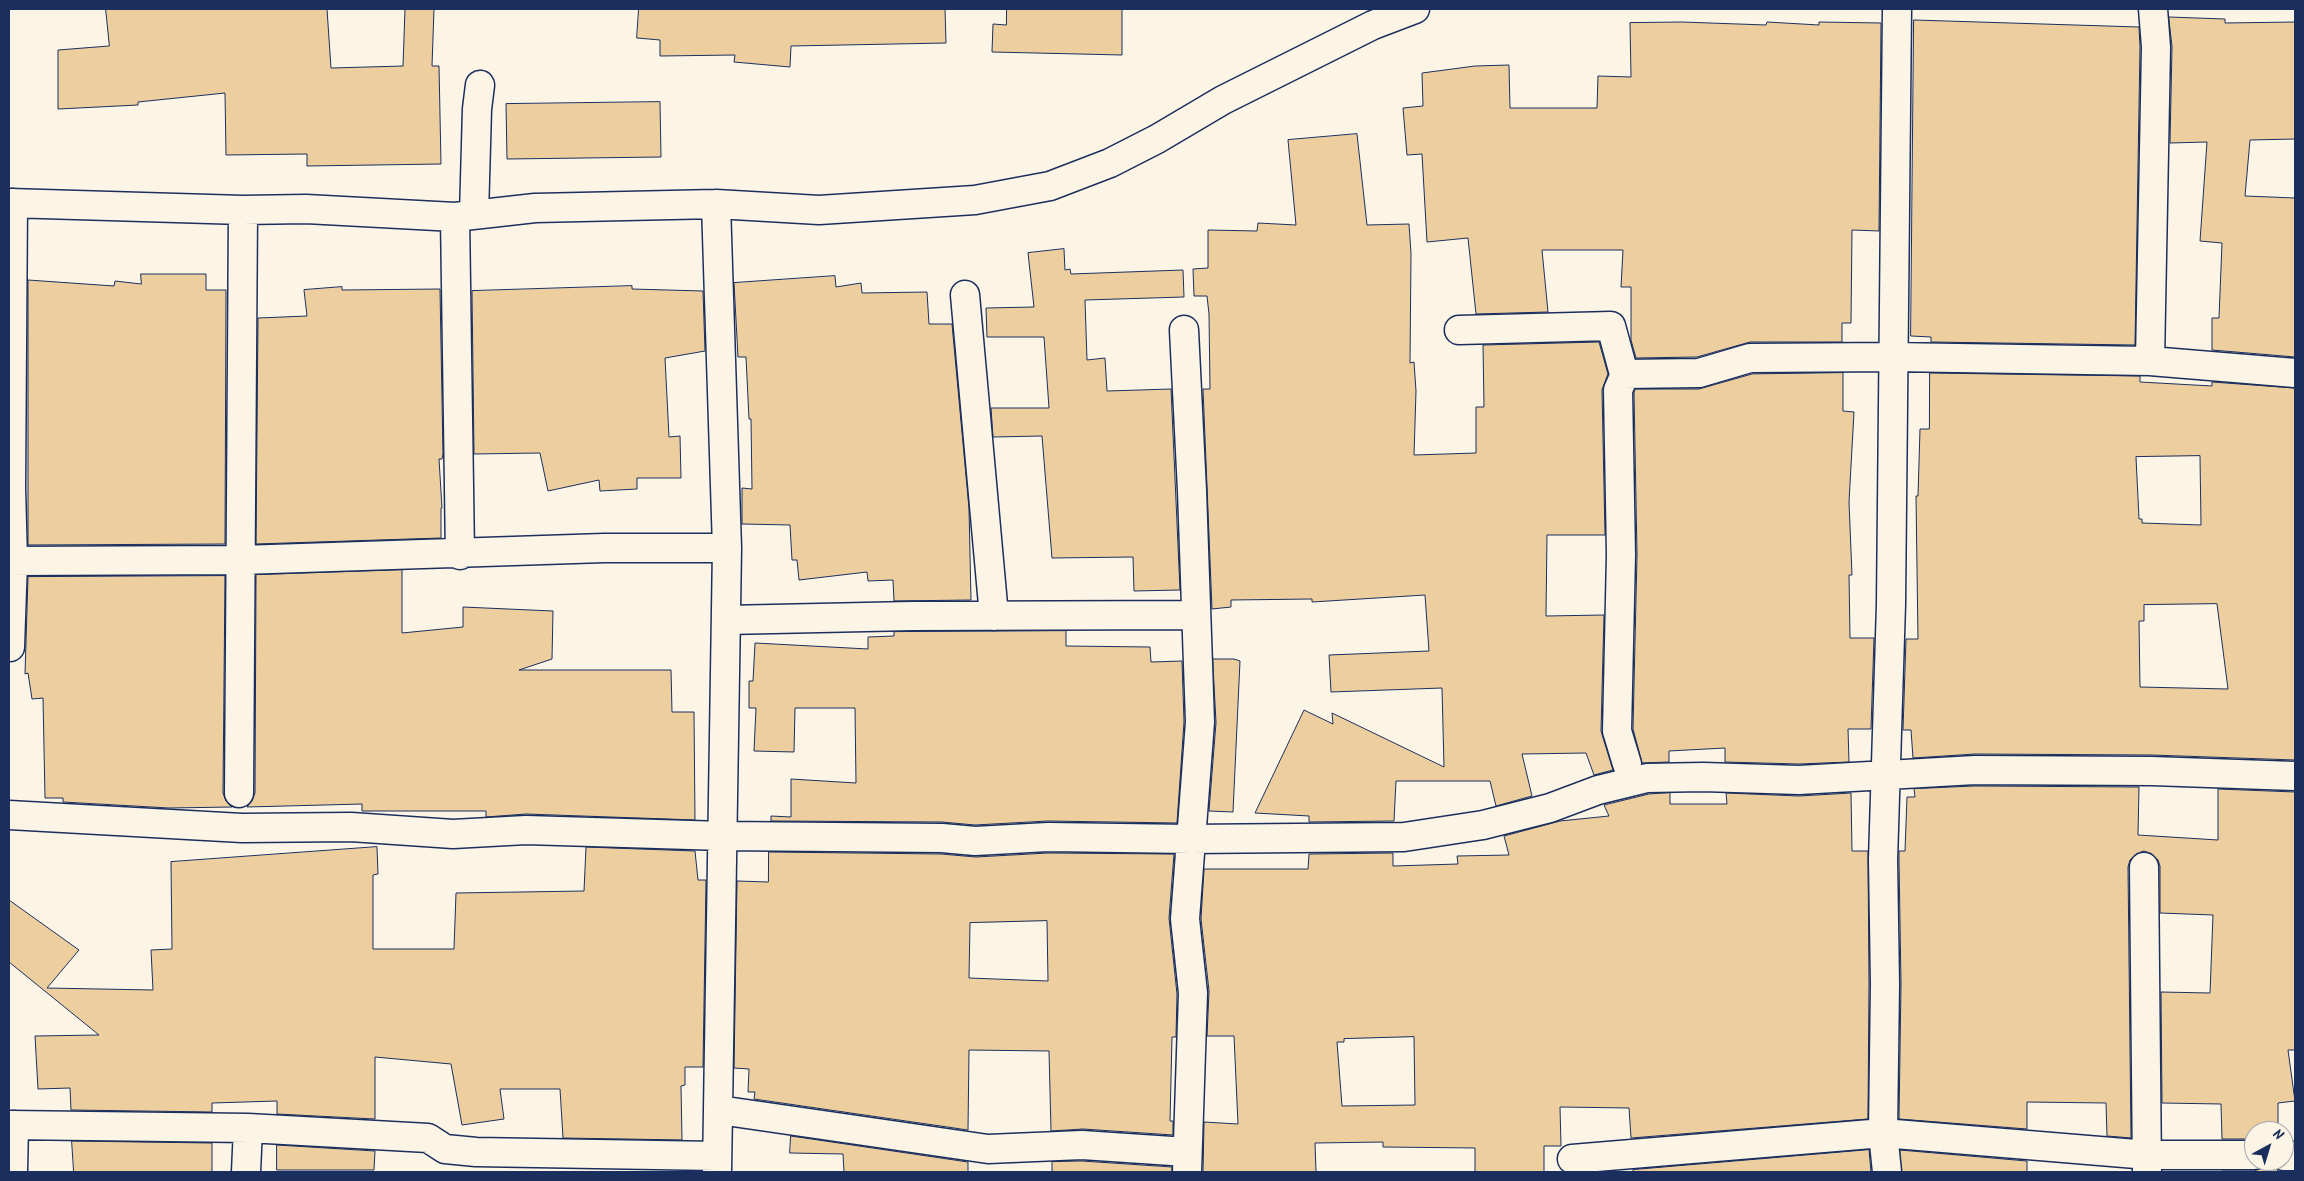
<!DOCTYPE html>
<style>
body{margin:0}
#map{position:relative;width:2304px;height:1181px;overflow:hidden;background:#fcf5e5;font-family:Kalam,sans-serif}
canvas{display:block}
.frame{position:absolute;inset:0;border:10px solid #1b2f5e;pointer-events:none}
.north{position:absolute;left:2244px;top:1121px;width:50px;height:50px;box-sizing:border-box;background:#fcf5e5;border:1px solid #a2a6af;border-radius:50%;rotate:39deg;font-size:14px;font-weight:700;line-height:20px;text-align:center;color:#1b2f5e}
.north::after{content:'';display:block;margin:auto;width:18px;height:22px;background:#1b2f5e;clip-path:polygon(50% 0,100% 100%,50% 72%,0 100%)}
</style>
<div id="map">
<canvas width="2304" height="1181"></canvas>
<div class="frame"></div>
<div class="north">N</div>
</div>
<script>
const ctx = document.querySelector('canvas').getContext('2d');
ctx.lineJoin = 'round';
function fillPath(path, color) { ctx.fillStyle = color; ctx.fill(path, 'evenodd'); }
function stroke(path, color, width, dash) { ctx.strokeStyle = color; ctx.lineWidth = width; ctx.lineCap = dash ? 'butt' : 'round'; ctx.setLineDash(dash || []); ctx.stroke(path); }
const building = new Path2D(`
 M 106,9 L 327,9 L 331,68 L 403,66 L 405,9 L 434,9 L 432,66 L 439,66 L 441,164 L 307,166 L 307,154 L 226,155 L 225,93 L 138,102 L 138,105 L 58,109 L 58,50 L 109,46 Z
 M 639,9 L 945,9 L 946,43 L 791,46 L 790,67 L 734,62 L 735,55 L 660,56 L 660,40 L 637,38 Z
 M 1007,9 L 1122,9 L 1122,55 L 992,52 L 993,24 L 1006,25 Z
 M 2169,17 L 2225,19 L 2225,23 L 2295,22 L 2295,139 L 2250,140 L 2245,196 L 2295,198 L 2295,357 L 2212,350 L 2212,318 L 2219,318 L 2222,243 L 2200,241 L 2207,142 L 2170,143 L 2172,47 Z
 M 1914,20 L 2139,27 L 2140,47 L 2135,345 L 1931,342 L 1931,337 L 1911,336 Z
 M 1682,22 L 1766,25 L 1767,22 L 1819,25 L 1819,22 L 1881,23 L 1879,231 L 1852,230 L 1851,323 L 1842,323 L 1842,342 L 1750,342 L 1697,357 L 1636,358 L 1631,340 L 1631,287 L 1621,287 L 1623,250 L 1542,250 L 1548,312 L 1476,314 L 1468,238 L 1427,242 L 1422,154 L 1407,155 L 1403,108 L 1423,106 L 1422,73 L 1475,66 L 1509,65 L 1510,108 L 1597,108 L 1598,76 L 1631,77 L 1630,23 Z
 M 660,102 L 661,157 L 507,159 L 506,104 Z
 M 1357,134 L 1367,225 L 1409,224 L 1411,253 L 1410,363 L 1414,362 L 1416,391 L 1414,455 L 1476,453 L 1476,407 L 1484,407 L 1483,345 L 1599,342 L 1608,374 L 1602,390 L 1605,535 L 1547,535 L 1546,616 L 1604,615 L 1601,731 L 1613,770 L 1594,775 L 1586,753 L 1522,754 L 1532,796 L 1496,806 L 1490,781 L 1396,781 L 1394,821 L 1309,822 L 1309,816 L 1255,813 L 1304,710 L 1333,724 L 1332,713 L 1444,767 L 1442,688 L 1331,692 L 1329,655 L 1429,651 L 1425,595 L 1312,602 L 1312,599 L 1231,600 L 1231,607 L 1212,609 L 1203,389 L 1210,389 L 1209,314 L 1207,296 L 1194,296 L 1193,269 L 1208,268 L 1208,230 L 1257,231 L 1258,223 L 1296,225 L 1288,140 Z
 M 1064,249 L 1065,270 L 1070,269 L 1071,274 L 1183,270 L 1184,297 L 1085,300 L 1087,360 L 1105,358 L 1107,391 L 1171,389 L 1180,590 L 1134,591 L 1133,557 L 1052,558 L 1042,436 L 993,437 L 991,408 L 1049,408 L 1044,337 L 987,337 L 986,308 L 1034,307 L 1028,253 Z
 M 141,274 L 206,274 L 206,290 L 226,290 L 225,544 L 28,545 L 28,280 L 114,286 L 115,281 L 141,284 Z
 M 835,276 L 836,287 L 861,283 L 862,293 L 927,292 L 929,324 L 952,324 L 969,508 L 971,600 L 894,601 L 893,580 L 868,581 L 867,572 L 799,580 L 797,560 L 792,560 L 790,525 L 742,524 L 742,488 L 752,489 L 751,419 L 749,419 L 746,357 L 738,357 L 734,283 Z
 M 632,286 L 632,289 L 703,291 L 705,351 L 665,358 L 669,437 L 680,436 L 681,478 L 637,478 L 637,489 L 600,491 L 599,480 L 548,491 L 540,453 L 474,454 L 472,291 Z
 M 342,287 L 342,290 L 440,289 L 443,454 L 442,459 L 439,459 L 442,508 L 441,508 L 441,538 L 256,544 L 258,318 L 307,316 L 304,290 Z
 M 1843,373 L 1843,411 L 1854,412 L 1849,502 L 1852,575 L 1849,575 L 1850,638 L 1874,638 L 1871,729 L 1848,729 L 1849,762 L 1799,764 L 1725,762 L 1725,748 L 1669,751 L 1669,762 L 1642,763 L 1633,729 L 1637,555 L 1634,393 L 1635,389 L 1699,389 L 1752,374 Z
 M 1930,373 L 2140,376 L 2140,382 L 2212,386 L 2212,382 L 2295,388 L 2295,760 L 2152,755 L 1975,754 L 1913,758 L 1911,730 L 1903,730 L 1906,639 L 1918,639 L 1916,496 L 1918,496 L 1920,429 L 1929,429 ZM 2200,456 L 2201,525 L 2142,523 L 2142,519 L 2139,519 L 2136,457 ZM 2217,604 L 2228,689 L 2140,687 L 2139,621 L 2144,621 L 2144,605 Z
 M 402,570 L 402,633 L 463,627 L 463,607 L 553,611 L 552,659 L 519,670 L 671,670 L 672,712 L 694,712 L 695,820 L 526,814 L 486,817 L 486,811 L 362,811 L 362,804 L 247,807 L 252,801 L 255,793 L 256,575 Z
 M 225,576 L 223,793 L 226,801 L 232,807 L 169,808 L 63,802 L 63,798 L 45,798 L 43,698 L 32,699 L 28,673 L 25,674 L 28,577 Z
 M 1066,631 L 1066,646 L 1150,647 L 1151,662 L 1182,661 L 1184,722 L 1177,823 L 1048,821 L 975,825 L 942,822 L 771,821 L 771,816 L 791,817 L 791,779 L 856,783 L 855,708 L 795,708 L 794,752 L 754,751 L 756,708 L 749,708 L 749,681 L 753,681 L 755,643 L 868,649 L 868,637 L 894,636 L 894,632 Z
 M 1213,659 L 1234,659 L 1240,661 L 1233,812 L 1209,811 L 1216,723 Z
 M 1975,786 L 2139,787 L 2138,835 L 2218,840 L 2218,789 L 2295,792 L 2295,1050 L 2288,1050 L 2295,1101 L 2278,1103 L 2278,1131 L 2254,1131 L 2254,1139 L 2222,1139 L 2221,1104 L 2162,1103 L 2161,992 L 2210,993 L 2213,915 L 2160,913 L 2160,866 L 2158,860 L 2152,854 L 2144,851 L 2136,854 L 2130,860 L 2128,867 L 2131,1138 L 2107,1136 L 2106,1103 L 2027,1102 L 2027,1129 L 1899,1119 L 1901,984 L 1899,860 L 1899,851 L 1905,851 L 1907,797 L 1915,797 L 1914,789 Z
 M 1670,793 L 1670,804 L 1727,804 L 1726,793 L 1799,796 L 1851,793 L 1852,851 L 1868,851 L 1869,984 L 1868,1119 L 1631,1138 L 1629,1108 L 1560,1107 L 1561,1146 L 1544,1146 L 1544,1172 L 1475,1172 L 1475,1148 L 1383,1147 L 1383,1142 L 1315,1143 L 1316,1172 L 1203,1172 L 1204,1122 L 1238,1124 L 1234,1036 L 1207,1036 L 1209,991 L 1201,919 L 1204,869 L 1308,869 L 1309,854 L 1393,853 L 1393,866 L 1458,864 L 1457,856 L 1509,855 L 1504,836 L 1560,821 L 1609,816 L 1604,805 L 1649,794 ZM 1414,1037 L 1415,1105 L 1342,1106 L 1337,1042 L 1344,1042 L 1344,1039 Z
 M 377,847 L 378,874 L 373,875 L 373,949 L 454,949 L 456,893 L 584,891 L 586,847 L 695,851 L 698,880 L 706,880 L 703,1067 L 685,1067 L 685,1085 L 681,1086 L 682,1140 L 563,1138 L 560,1089 L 500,1089 L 504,1119 L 462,1125 L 451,1064 L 375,1057 L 375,1119 L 277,1114 L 277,1101 L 212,1103 L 212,1112 L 71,1110 L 70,1088 L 38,1089 L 35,1036 L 99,1035 L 9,962 L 9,900 L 79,950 L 47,988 L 153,990 L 151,950 L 172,949 L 171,862 Z
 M 769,852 L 941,854 L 976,857 L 1048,853 L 1174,854 L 1169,918 L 1177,994 L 1176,1037 L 1172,1037 L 1170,1121 L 1173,1121 L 1173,1135 L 1083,1129 L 1051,1131 L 1049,1051 L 969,1050 L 968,1130 L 754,1099 L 755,1092 L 748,1092 L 749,1069 L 734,1068 L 737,881 L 768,882 ZM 1047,921 L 1048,981 L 969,978 L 970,923 Z
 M 791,1136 L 968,1162 L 968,1172 L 844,1172 L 843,1154 L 790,1153 Z
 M 72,1141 L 212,1143 L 212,1172 L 74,1172 Z
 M 277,1145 L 375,1151 L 374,1170 L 277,1170 Z
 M 1869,1150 L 1871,1172 L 1633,1172 L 1633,1170 Z
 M 1900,1150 L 2027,1161 L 2027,1172 L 1902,1172 Z
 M 1082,1161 L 1172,1167 L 1172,1172 L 1052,1172 L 1052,1162 Z
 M 2268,1161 L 2279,1172 L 2222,1172 L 2222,1171 L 2254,1171 L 2262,1168 Z`);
fillPath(building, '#ecce9f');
stroke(building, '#1b2f5e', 1);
const minor = new Path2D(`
 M 9,203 L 243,210 L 306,209 L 455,217 L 535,208 L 716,204 L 819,210 L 975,200 L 1050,186 L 1110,163 L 1157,139 L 1223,100 L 1373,25 L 1415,9
 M 716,204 L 727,548 L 717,1172
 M 474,215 L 477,109 L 480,85
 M 455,217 L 460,555
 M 965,295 L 994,616
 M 1184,330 L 1192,491 L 1200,722 L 1185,919 L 1193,993 L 1187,1172
 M 1459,330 L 1611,326 L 1624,374 L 1699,373 L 1750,358 L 1892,357 L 2150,361 L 2295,373
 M 2150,361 L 2156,47 L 2153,9
 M 1625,374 L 1618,390 L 1621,555 L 1617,731 L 1627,764
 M 9,561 L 241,560 L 604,548 L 727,548
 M 726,620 L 912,616 L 1196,615
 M 10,647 L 13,561 L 11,488 L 13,203
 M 239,793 L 243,210
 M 9,815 L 242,828 L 351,827 L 453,834 L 526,830 L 723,836 L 942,838 L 975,841 L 1048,837 L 1191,839 L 1404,837 L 1483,825 L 1550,808 L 1598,790 L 1647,778 L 1703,777 L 1799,780 L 1975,770 L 2152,771 L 2295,776
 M 2144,867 L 2147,1172
 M 719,1110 L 988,1149 L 1082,1145 L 1187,1152
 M 9,1125 L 248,1128 L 428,1138 L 445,1149 L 476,1152 L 716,1156
 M 2284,1156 L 2295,1156
 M 1572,1159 L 1883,1133 L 2148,1155 L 2254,1155
 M 13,1172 L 14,1125
 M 246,1172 L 248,1128
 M 1887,1172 L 1883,1133 L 1885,984 L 1883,860 L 1891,604 L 1897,9`);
stroke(minor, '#1b2f5e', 31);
stroke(minor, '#fcf5e5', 28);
</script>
